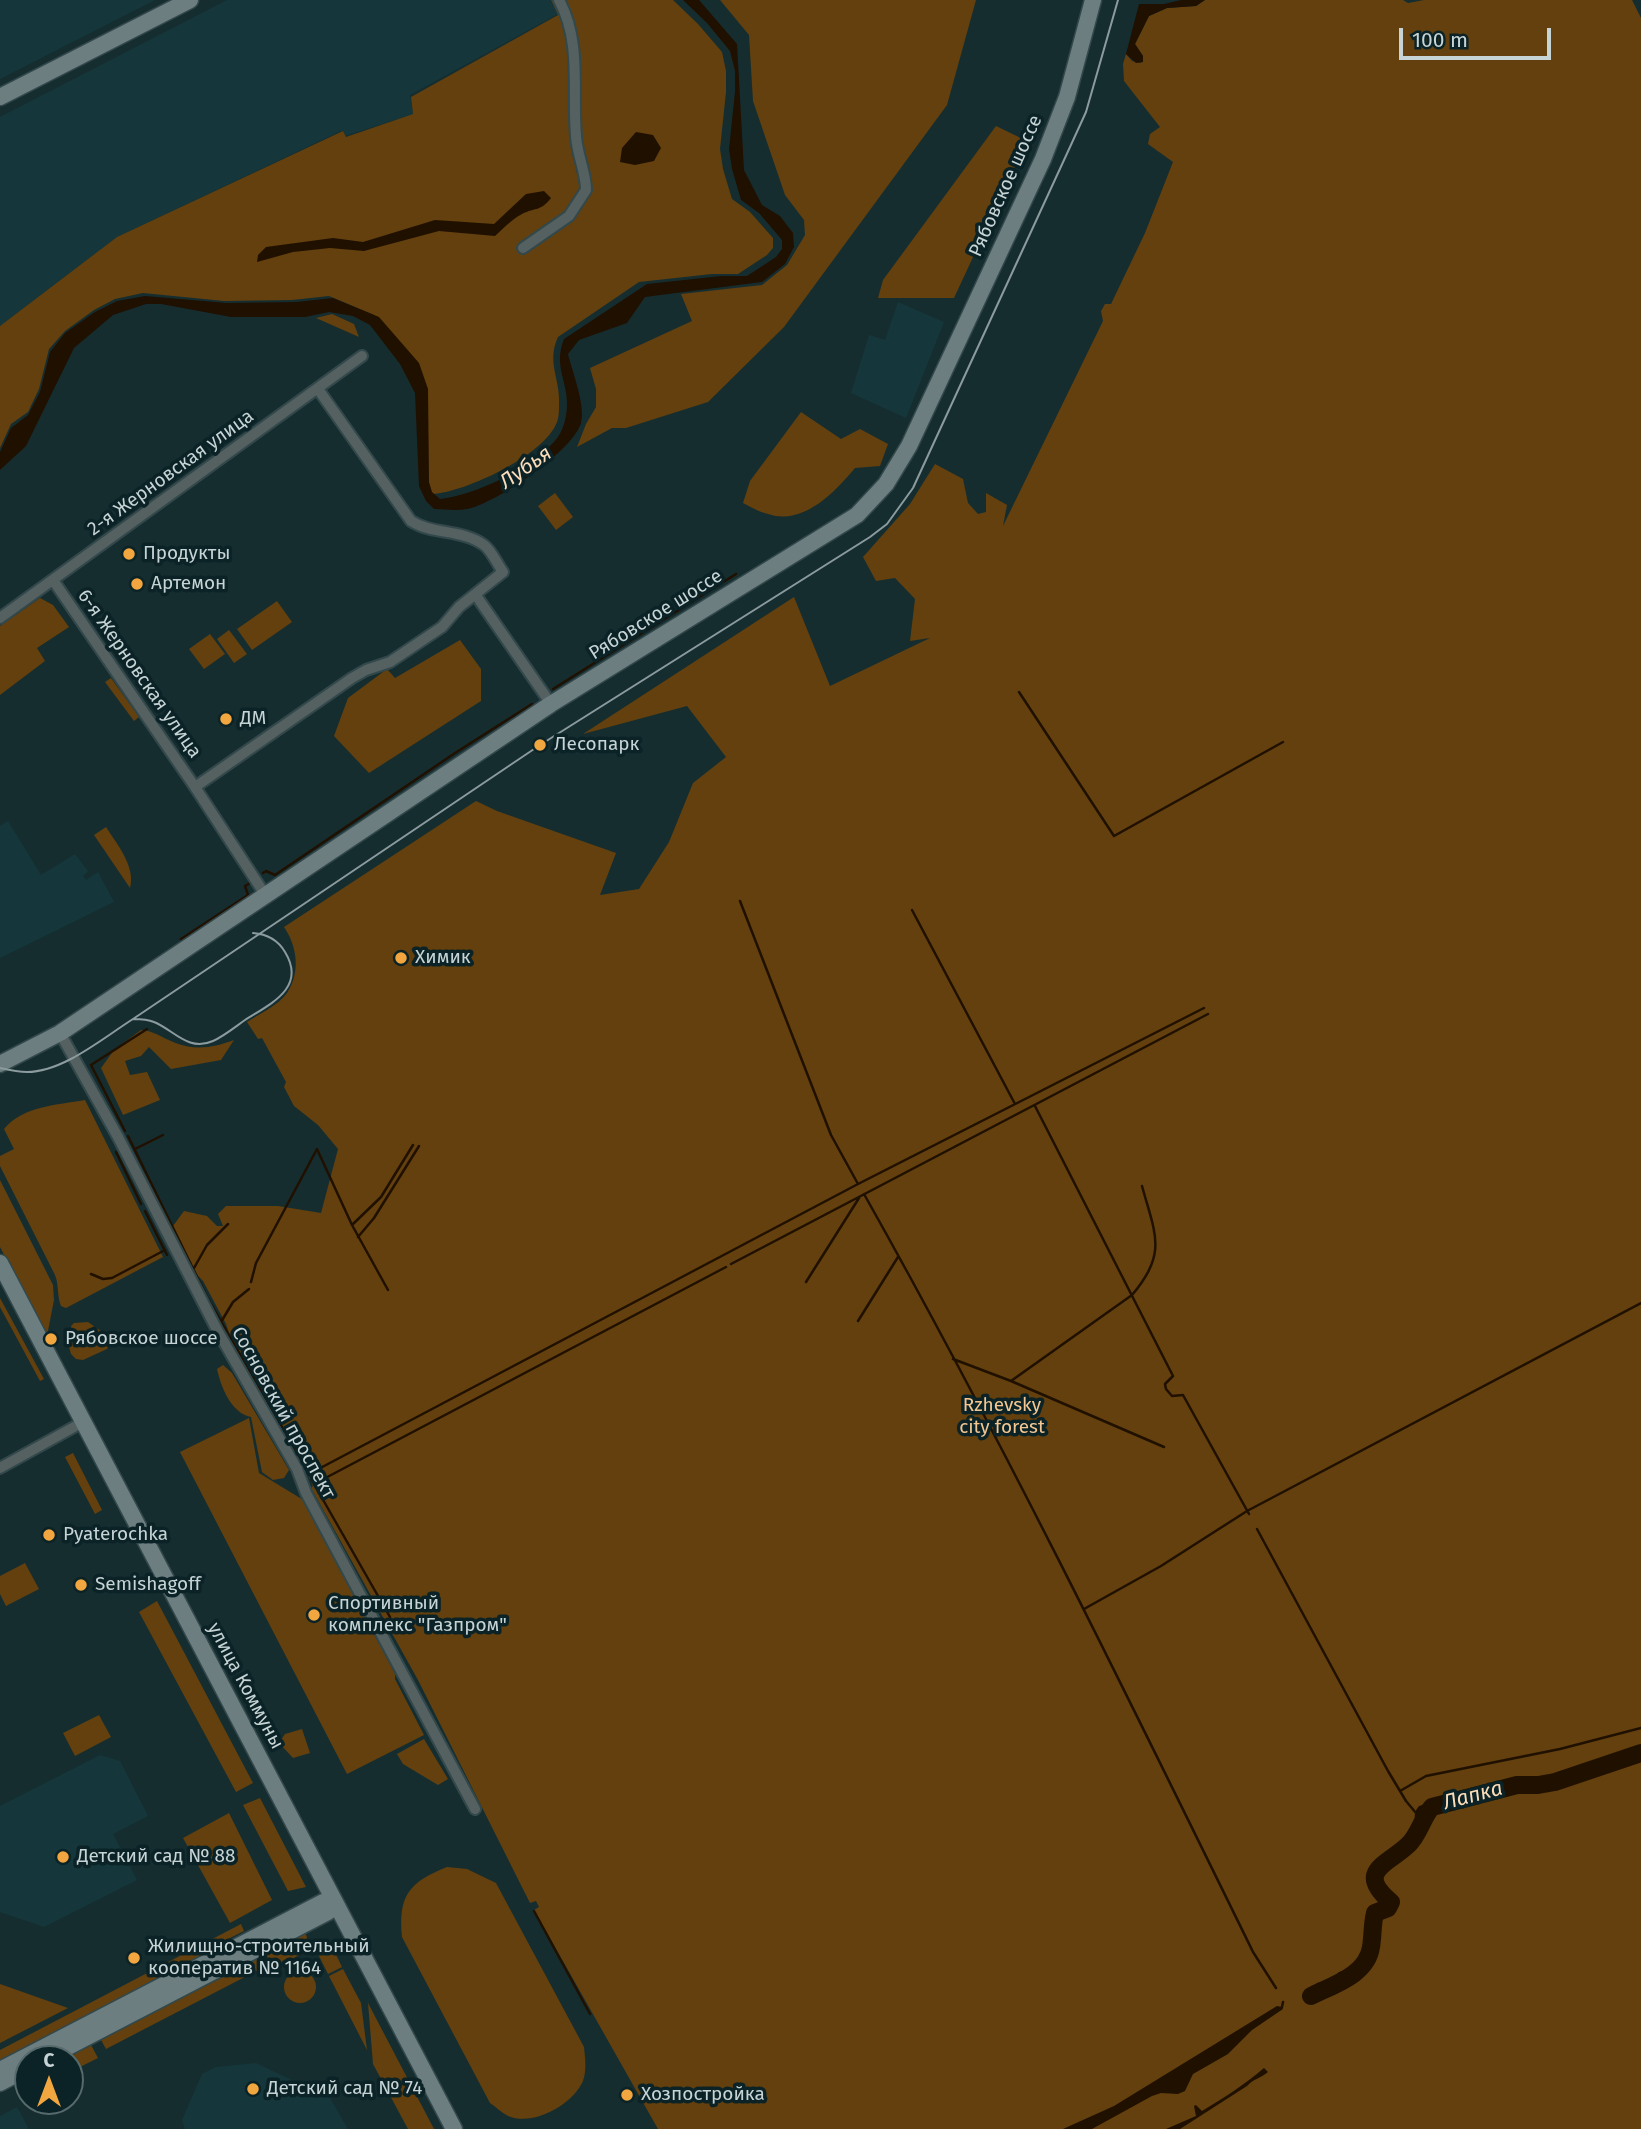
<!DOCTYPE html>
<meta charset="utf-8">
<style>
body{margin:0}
#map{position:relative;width:1641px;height:2129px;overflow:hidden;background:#162d30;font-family:"Fira Sans",sans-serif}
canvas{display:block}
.north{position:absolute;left:14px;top:2045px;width:70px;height:70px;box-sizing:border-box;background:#0b2326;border:2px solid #566a6c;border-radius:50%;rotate:0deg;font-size:19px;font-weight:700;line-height:28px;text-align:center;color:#c7d4d6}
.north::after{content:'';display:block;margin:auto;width:24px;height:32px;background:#f1a63f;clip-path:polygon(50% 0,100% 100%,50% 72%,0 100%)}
.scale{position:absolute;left:1399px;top:28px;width:152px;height:32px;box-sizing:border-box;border:4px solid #c7d4d6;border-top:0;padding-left:9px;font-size:21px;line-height:24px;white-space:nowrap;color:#c7d4d6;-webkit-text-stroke:5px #0b2326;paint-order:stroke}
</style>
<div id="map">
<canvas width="1641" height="2129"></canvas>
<div class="north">С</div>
<div class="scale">100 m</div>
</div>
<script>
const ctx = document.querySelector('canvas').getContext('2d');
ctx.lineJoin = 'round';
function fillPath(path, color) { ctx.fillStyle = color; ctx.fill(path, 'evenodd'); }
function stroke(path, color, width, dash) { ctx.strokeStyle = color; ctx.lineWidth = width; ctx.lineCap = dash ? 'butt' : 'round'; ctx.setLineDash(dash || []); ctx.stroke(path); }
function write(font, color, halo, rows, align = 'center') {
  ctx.font = font + ' "Fira Sans",sans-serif'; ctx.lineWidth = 7; ctx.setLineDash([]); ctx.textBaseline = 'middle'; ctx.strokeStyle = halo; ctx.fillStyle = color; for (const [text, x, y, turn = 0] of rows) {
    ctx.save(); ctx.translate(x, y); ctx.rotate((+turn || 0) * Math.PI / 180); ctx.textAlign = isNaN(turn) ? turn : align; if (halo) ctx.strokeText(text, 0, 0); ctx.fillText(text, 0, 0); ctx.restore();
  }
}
fillPath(new Path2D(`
 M 0,0 L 155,0 L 0,79 Z
 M 227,0 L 550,0 L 558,14 L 410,95 L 413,114 L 345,136 L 343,130 L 117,237 L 0,326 L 0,117 Z
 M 898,302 L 944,322 L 906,418 L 851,393 L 869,335 L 885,340 Z
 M 8,821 L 41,875 L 75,854 L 88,871 L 83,876 L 86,880 L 98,872 L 114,902 L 0,958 L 0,826 Z
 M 100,1755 L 120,1761 L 148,1816 L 113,1834 L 137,1880 L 44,1927 L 0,1912 L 0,1806 Z
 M 256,2063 L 330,2098 L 348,2129 L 185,2129 L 182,2120 L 202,2074 L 216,2067 Z
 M 17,2107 L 29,2129 L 0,2129 L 0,2116 Z`), '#15373b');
fillPath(new Path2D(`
 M 551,0 L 673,0 L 698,24 L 722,52 L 726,71 L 726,92 L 720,149 L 723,169 L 732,199 L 750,212 L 773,238 L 773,248 L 767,255 L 738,274 L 712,274 L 639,282 L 558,337 C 546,363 561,379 559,406 C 559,410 559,417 557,422 C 545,455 467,491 434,494 L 426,488 L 423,386 L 386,327 L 374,315 L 329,296 L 292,300 L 224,301 L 143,293 L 115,299 L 94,310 L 65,331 L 49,349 L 39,389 L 28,412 L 11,424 L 0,448 L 0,326 L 117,237 L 343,131 L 346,137 L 413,114 L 411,97 L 558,15 Z
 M 720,0 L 976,0 L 947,105 L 784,327 L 708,402 L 626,428 L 612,428 L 577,447 L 586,424 L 596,407 L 596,389 L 590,368 L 692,321 L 681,294 L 762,285 L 787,265 L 805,235 L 804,220 L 785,195 L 753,101 L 749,35 Z
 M 1205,0 L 1403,0 L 1408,3 L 1424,0 L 1632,0 L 1641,18 L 1641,2129 L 658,2129 L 534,1910 L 539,1907 L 536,1901 L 530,1903 L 418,1680 L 311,1488 L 313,1486 L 306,1471 L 294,1461 L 237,1357 L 226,1324 L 203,1281 L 185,1262 L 173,1226 L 184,1211 L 207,1216 L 217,1226 L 223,1226 L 218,1214 L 226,1206 L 278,1206 L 321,1213 L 338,1149 L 318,1125 L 294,1106 L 284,1087 L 286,1082 L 262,1038 L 258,1039 L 247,1022 C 259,1014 279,1005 287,993 C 301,972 297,946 284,927 L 476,801 L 497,811 L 616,853 L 600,895 L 639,889 L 669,842 L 693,783 L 726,757 L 687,706 L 583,734 L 794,597 L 830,686 L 930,638 L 910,641 L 915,599 L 895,578 L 876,581 L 863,557 L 910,504 L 935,464 L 963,479 L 968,503 L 978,514 L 986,512 L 986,493 L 1007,505 L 1003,526 L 1103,321 L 1101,311 L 1105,304 L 1111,304 L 1145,233 L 1173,162 L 1148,144 L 1150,134 L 1160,127 L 1124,81 L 1123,64 L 1126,54 L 1132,61 L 1141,63 L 1143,56 L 1135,44 L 1149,16 L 1167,8 L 1196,6 Z
 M 996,126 L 1027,141 L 954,298 L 878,298 L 883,280 Z
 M 332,314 L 354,324 L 359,337 L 316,318 Z
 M 801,412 L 841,439 L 860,429 L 888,444 L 880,466 L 855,468 C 835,492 803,526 768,514 C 759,512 751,507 743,503 L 750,481 Z
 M 555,493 L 573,517 L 556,530 L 538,506 Z
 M 40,598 L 53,605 L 69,627 L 37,648 L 45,661 L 0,695 L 0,626 Z
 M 277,601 L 292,622 L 252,650 L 237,629 Z
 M 229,630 L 247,654 L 234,663 L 217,639 Z
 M 210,634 L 225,654 L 204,669 L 189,649 Z
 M 460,640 L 481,669 L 481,701 L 369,773 L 334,736 L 348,698 L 387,669 L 395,678 Z
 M 111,678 L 139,717 L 134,721 L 105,682 Z
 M 106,827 C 117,844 136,867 130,888 L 94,835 Z
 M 141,1030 C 154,1031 161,1037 173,1042 C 195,1051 212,1048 234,1040 L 221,1060 L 171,1069 L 149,1047 L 141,1056 L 125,1061 L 130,1075 L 147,1072 L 160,1100 L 123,1115 L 101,1068 L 114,1050 Z
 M 85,1100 L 163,1257 L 66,1308 L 61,1306 C 57,1297 59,1285 55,1275 L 0,1166 L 0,1156 L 14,1149 L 4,1129 C 23,1106 57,1105 85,1100 Z
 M 0,1180 L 53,1285 L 54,1300 L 47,1336 L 0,1247 Z
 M 0,1298 L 44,1379 L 40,1381 L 0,1307 Z
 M 88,1322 L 108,1336 L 110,1342 L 107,1349 L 83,1360 L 76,1359 L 71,1354 L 69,1347 L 72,1340 L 71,1326 L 74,1323 Z
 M 223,1365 L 232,1373 L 289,1470 L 284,1478 L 273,1480 L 262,1472 L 251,1417 C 231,1413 221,1387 217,1369 Z
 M 249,1418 L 259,1473 L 305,1501 L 395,1674 L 395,1679 L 424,1735 L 347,1774 L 180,1452 Z
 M 73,1453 L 102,1510 L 95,1514 L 65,1457 Z
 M 25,1563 L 39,1589 L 6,1606 L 0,1594 L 0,1576 Z
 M 157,1601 L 253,1783 L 236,1792 L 139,1612 Z
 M 99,1715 L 111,1737 L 75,1756 L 63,1733 Z
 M 302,1729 L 310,1753 L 293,1758 L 279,1743 L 285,1734 Z
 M 424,1739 L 448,1779 L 438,1785 L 403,1764 L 397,1754 Z
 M 260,1798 L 306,1887 L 288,1891 L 243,1805 Z
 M 229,1813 L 272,1900 L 230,1923 L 183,1838 Z
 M 447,1867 L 467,1869 L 496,1883 L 584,2047 C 585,2058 587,2070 583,2081 C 573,2104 534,2127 508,2116 C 502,2113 496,2107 490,2103 L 402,1937 C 398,1896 409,1882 447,1867 Z
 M 241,1924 L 244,1931 L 224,1941 L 227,1947 L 0,2065 L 0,2050 Z
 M 305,1932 L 311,1949 L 272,1969 L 266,1966 L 106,2049 L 100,2038 Z
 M 331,1944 L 342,1967 L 328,1974 L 317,1952 Z
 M 343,1969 L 361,2003 L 367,2050 L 329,1976 Z
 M284 1987a16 16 0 1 1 32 0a16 16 0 1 1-32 0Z
 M 0,1984 L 68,2008 L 0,2043 Z
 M 368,2003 L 434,2129 L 408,2129 L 373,2064 Z
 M 90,2043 L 98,2058 L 70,2072 L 70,2059 L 60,2059 Z`), '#63400d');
fillPath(new Path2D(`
 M 683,0 L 699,0 L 737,44 L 744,170 L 762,205 L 780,216 L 793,233 L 794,247 L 785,264 L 762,282 L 645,297 L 627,323 L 579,340 L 568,354 C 572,371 586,406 581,423 C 573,451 495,504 467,509 C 456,511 444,509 434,509 L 426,501 L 419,486 L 415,393 L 400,364 L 370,325 L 353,316 L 329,312 L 305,317 L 231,317 L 161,304 L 146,304 L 113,315 L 74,348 L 26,446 L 0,470 L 0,452 L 11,428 L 28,415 L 40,392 L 50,352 L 65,333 L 95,312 L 117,301 L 145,296 L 227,303 L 296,302 L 333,298 L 379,317 L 419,363 L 428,389 L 429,482 L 432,492 L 440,499 C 476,495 528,469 554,442 C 563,432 566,420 567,407 C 568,380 553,367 564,339 L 647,284 L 721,276 L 747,276 L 776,257 L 782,249 L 782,240 L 759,213 L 741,200 L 732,169 L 729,149 L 735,92 L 735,71 L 730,51 L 707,23 Z
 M 1181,0 L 1205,0 L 1196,6 L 1167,8 L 1149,16 L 1135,44 L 1143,56 L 1143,62 L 1136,63 L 1126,54 L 1139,4 L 1164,4 Z
 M 636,132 L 653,135 L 661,148 L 654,161 L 635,165 L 620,162 L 622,148 Z
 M 544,191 L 551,198 C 540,212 536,207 522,214 C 511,220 504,228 495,236 L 439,231 L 364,251 L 330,248 L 293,252 L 257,262 L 258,255 L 266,247 L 333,238 L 363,242 L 435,220 L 494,224 L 526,194 Z
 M 1429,1803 L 1438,1806 C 1435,1817 1429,1823 1418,1827 C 1414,1819 1413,1813 1419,1806 Z
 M 1365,1961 L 1362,1971 L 1319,1999 L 1311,1996 L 1309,1992 L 1317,1983 L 1332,1979 L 1339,1972 L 1358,1968 Z
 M 1277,2006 L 1282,2007 L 1283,2009 L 1252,2030 L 1228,2054 L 1193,2074 L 1185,2091 L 1178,2094 L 1161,2093 L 1152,2096 L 1092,2129 L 1063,2129 L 1114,2106 Z
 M 1264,2068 L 1268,2072 C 1261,2078 1253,2079 1247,2086 L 1180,2129 L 1166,2129 L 1196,2116 L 1194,2106 L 1196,2105 L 1202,2111 C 1224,2098 1245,2084 1264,2068 Z`), '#201000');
stroke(new Path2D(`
 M 553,689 L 736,574
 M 1019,692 L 1114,836 L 1283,742
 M 263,873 L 266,871 L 275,875 L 455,753 L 532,704
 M 740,901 L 831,1135 L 858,1184
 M 912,910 L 1015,1104
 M 181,939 L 248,895 L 245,886 L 250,883
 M 1035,1106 L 1173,1376 L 1165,1384 L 1166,1389 L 1172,1396 L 1183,1395 L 1249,1514
 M 125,1131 L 91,1065 L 147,1029
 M 128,1136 L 207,1297 L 309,1474 L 858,1184 L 1204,1008
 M 135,1149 L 163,1135
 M 317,1149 L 352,1225 L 388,1290
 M 116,1152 L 141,1204
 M 864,1194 C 1003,1441 1128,1697 1253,1952 L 1276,1988
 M 145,1211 L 167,1255
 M 352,1225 L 381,1197 L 413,1145
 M 358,1237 L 374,1218 L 419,1146
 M 731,1264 L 1208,1014
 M 194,1268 L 207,1245 L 228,1224
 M 91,1274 L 103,1279 L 112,1278 L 165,1250
 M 251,1282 L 256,1263 L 317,1149
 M 806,1282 L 859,1198
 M 858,1321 L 898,1257
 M 221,1322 L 233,1302 L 249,1289
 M 953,1359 L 1011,1381 L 1132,1295 C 1168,1253 1155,1234 1142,1186
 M 1011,1381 L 1164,1447
 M 1257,1529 L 1388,1771 L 1406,1801 L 1416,1813
 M 1084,1609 L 1161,1566 L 1247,1511 L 1641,1303
 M 390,1617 L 314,1484 L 726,1267
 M 1400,1791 L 1426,1776 L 1560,1749 L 1641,1728
 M 534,1911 L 590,2014
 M 1282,2007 L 1283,2002`), '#201000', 2.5);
stroke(new Path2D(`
 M 1311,1996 C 1333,1985 1367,1975 1371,1947 C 1373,1936 1372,1925 1375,1913 L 1388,1908 L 1391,1902 C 1355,1871 1387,1865 1408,1845 C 1419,1835 1422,1818 1432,1807 L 1517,1785 L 1538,1785 L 1555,1782 L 1641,1753`), '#201000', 18);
const street = new Path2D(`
 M 523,248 L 569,216 L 586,190 C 586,172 577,155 576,136 C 572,91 582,42 559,0
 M 53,580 L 195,787 L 352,678 L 366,670 L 390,662 L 442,627 L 459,607 L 503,572 C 497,564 492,551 484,545 C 462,529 433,535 411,521 L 318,389
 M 475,594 L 551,704
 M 0,618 L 362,356
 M 195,787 L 266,896
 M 60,1033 L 118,1137 L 217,1330 L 297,1469 L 306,1493 L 475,1809
 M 0,1468 L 83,1422`);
const secondary = new Path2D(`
 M 0,97 L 190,0
 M 0,1064 L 60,1033 L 551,704 L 857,515 L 886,484 L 909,446 L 1043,159 L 1067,97 L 1093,0
 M 0,1263 L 454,2129
 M 45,2059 L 328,1912 L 334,1902
 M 0,2070 L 323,1902 L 334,1902
 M 0,2083 L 28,2068`);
stroke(street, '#32484b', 14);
stroke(secondary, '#32484b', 19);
stroke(street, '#556061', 10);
stroke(secondary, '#6d7e80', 16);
stroke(new Path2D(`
 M 133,1019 C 140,1019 147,1019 154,1022 C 174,1030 188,1052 213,1041 C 224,1036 235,1027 245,1020 C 270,1004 307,988 285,952 C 278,940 266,934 253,933
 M 0,1068 C 9,1070 18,1072 27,1072 C 63,1072 103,1038 133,1019 L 540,745 L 870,537 L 887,524 L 913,488 L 1070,147 L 1086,112 L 1118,0`), '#8b9b9e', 2);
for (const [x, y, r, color] of [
 [129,554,7,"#f1a63f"],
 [137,584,7,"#f1a63f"],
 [226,719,7,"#f1a63f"],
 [540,745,7,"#f1a63f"],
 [401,958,7,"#f1a63f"],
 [51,1339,7,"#f1a63f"],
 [49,1535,7,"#f1a63f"],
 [81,1585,7,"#f1a63f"],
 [314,1615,7,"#f1a63f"],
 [63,1857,7,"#f1a63f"],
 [134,1958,7,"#f1a63f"],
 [253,2089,7,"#f1a63f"],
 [627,2095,7,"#f1a63f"]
]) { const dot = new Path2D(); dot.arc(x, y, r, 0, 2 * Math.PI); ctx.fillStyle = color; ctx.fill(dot); stroke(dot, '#0b2326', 2.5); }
write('19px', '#c7d4d6', '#0b2326', [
 ["Рябовское шоссе",1006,186,-66],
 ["2-я Жерновская улица",171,473,-36],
 ["Рябовское шоссе",656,615,-32],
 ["6-я Жерновская улица",139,674,55],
 ["Сосновский проспект",283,1413,61],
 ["улица Коммуны",245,1686,62]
]);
write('19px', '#c7d4d6', '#0b2326', [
 ["Продукты",143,554],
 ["Артемон",151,584],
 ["ДМ",240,719],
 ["Лесопарк",554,745],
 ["Химик",415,958],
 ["Рябовское шоссе",65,1339],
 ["Pyaterochka",63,1535],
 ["Semishagoff",95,1585],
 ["Cпортивный",328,1604],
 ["комплекс \"Газпром\"",328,1626],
 ["Детский сад № 88",77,1857],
 ["Жилищно-строительный",148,1947],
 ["кооператив № 1164",148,1969],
 ["Детский сад № 74",267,2089],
 ["Хозпостройка",641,2095]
], 'left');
write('19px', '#f4c792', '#0b2326', [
 ["Rzhevsky",1002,1406],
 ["city forest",1002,1428]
]);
write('italic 21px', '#fbddba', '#0b2326', [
 ["Лубья",526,468,-35],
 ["Лапка",1473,1796,-15]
]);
</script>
